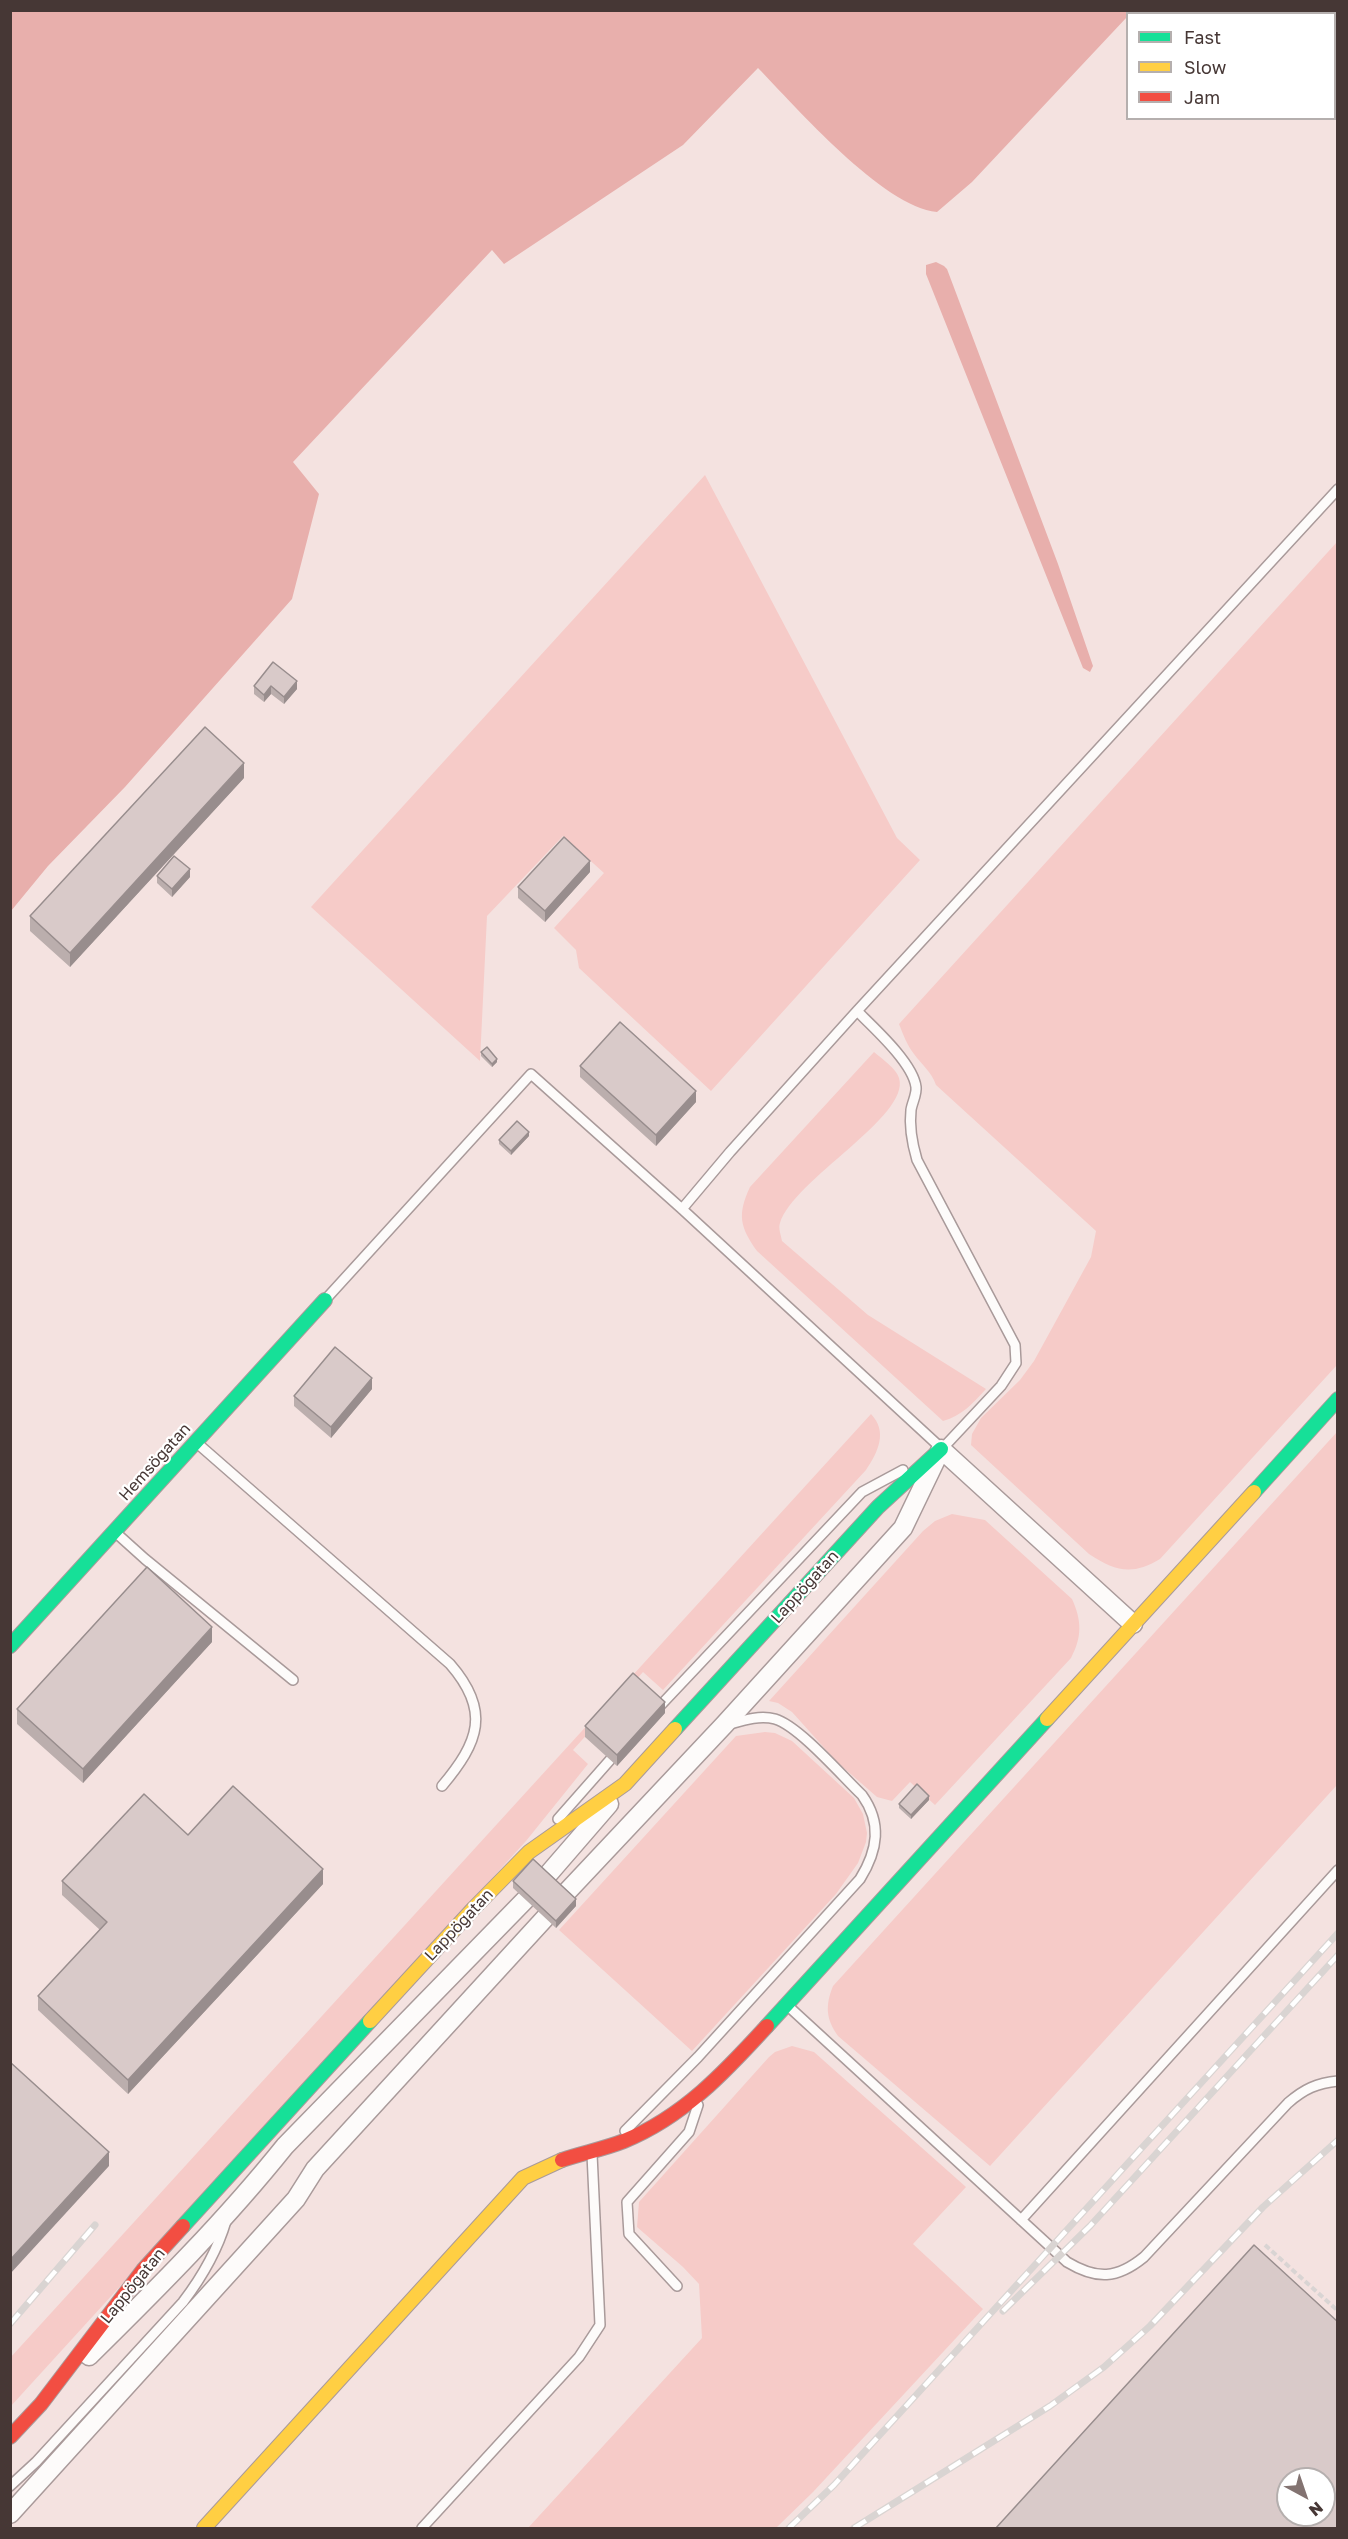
<!DOCTYPE html>
<meta charset="utf-8">
<style>
body{margin:0}
#map{position:relative;width:1348px;height:2539px;overflow:hidden;background:#f4e2e0;font-family:"Golos Text",sans-serif}
canvas{display:block}
.frame{position:absolute;inset:0;border:12px solid #463735;pointer-events:none}
.legend{position:absolute;left:1126px;top:12px;width:210px;height:108px;box-sizing:border-box;background:#fff;border:2px solid #b5afae;margin:0;padding:8px 10px;list-style:none;font-size:18px;color:#463735}
.legend li{display:flex;align-items:center;gap:12px;height:30px}
.legend b{width:30px;border:2px solid #b5afae}
.north{position:absolute;left:1276px;top:2467px;width:60px;height:60px;box-sizing:border-box;background:#fff;border:2px solid #b5afae;border-radius:50%;rotate:140deg;font-size:16px;font-weight:700;line-height:24px;text-align:center;color:#463735}
.north::after{content:'';display:block;margin:auto;width:21px;height:27px;background:#837371;clip-path:polygon(50% 0,100% 100%,50% 72%,0 100%)}
</style>
<div id="map">
<canvas width="1348" height="2539"></canvas>
<div class="frame"></div>
<ul class="legend">
<li><b style="height:8px;background:#16e098"></b>Fast</li>
<li><b style="height:8px;background:#ffcf43"></b>Slow</li>
<li><b style="height:8px;background:#f24e42"></b>Jam</li>
</ul>
<div class="north">N</div>
</div>
<script>
const ctx = document.querySelector('canvas').getContext('2d');
ctx.lineJoin = 'round';
function fillPath(path, color) { ctx.fillStyle = color; ctx.fill(path, 'evenodd'); }
function stroke(path, color, width, dash) { ctx.strokeStyle = color; ctx.lineWidth = width; ctx.lineCap = dash ? 'butt' : 'round'; ctx.setLineDash(dash || []); ctx.stroke(path); }
function write(font, color, halo, rows, align = 'center') {
  ctx.font = font + ' "Golos Text",sans-serif'; ctx.lineWidth = 4.5; ctx.setLineDash([]); ctx.textBaseline = 'middle'; ctx.strokeStyle = halo; ctx.fillStyle = color; for (const [text, x, y, turn = 0] of rows) {
    ctx.save(); ctx.translate(x, y); ctx.rotate((+turn || 0) * Math.PI / 180); ctx.textAlign = isNaN(turn) ? turn : align; if (halo) ctx.strokeText(text, 0, 0); ctx.fillText(text, 0, 0); ctx.restore();
  }
}
fillPath(new Path2D(`
 M 705,475 L 897,838 L 920,860 L 711,1091 L 579,968 L 576,950 L 554,928 L 604,873 L 563,836 L 487,916 L 480,1061 L 311,907 Z
 M 1337,542 L 1337,1365 L 1160,1559 C 1132,1576 1115,1571 1089,1554 L 971,1445 L 972,1434 L 981,1418 L 1020,1380 L 1034,1361 L 1091,1257 L 1096,1231 L 936,1085 C 931,1071 922,1065 914,1054 C 907,1045 903,1034 899,1024 Z
 M 874,1052 C 882,1059 896,1068 899,1078 C 911,1116 793,1180 780,1223 C 778,1228 781,1235 782,1241 L 868,1315 L 986,1389 C 973,1403 962,1416 943,1421 L 757,1251 C 740,1227 737,1215 750,1187 Z
 M 871,1414 C 888,1432 878,1452 866,1470 L 663,1690 L 643,1672 L 573,1750 L 588,1764 L 526,1841 L 11,2406 L 10,2358 Z
 M 1337,1432 L 1337,1785 L 990,2166 L 838,2036 C 826,2019 825,2006 833,1986 Z
 M 952,1514 L 985,1520 L 1072,1599 C 1082,1621 1082,1637 1071,1658 L 935,1805 L 910,1782 L 892,1801 L 877,1797 L 837,1762 L 792,1712 L 778,1703 L 769,1701 L 923,1531 L 935,1521 Z
 M 765,1732 L 775,1733 L 792,1741 L 854,1798 L 863,1814 L 867,1833 L 866,1842 L 858,1863 L 836,1894 L 692,2051 L 559,1930 L 736,1736 Z
 M 792,2046 L 814,2052 L 966,2187 L 913,2244 L 983,2309 L 813,2492 L 776,2528 L 528,2528 L 702,2338 L 699,2284 L 683,2267 L 637,2227 L 639,2202 L 769,2057 L 775,2052 Z`), '#f6cbc8');
fillPath(new Path2D(`
 M 11,10 L 1133,10 L 1133,11 L 1128,14 L 1127,17 L 972,182 L 937,212 C 883,207 796,107 758,68 L 683,145 L 504,264 L 492,250 L 293,462 L 319,494 L 292,599 L 125,787 L 48,866 L 11,911 Z
 M 936,262 L 944,266 L 947,269 L 1058,564 L 1093,666 L 1090,672 L 1083,668 L 926,274 L 926,265 Z`), '#e8afac');
const lane = new Path2D(`
 M 1321,10 L 1324,14
 M 1334,23 L 1338,26
 M 857,1011 C 874,1028 913,1063 916,1087 C 917,1094 912,1103 911,1110 C 909,1127 912,1143 917,1160 L 1015,1345 L 1016,1363 L 1001,1386 L 942,1449
 M 682,1209 L 730,1152 L 857,1011 L 1338,489
 M 325,1300 L 531,1074 L 682,1209 L 940,1447
 M 197,1443 L 450,1664 C 491,1711 479,1742 442,1786
 M 115,1532 L 145,1559 L 293,1680
 M 659,1707 L 862,1492 L 903,1470
 M 558,1819 L 610,1760
 M 788,2006 L 1067,2262 C 1097,2280 1117,2279 1144,2257 L 1288,2103 C 1304,2089 1317,2083 1338,2081
 M 625,2131 L 698,2057 L 860,1879 C 878,1850 882,1823 862,1795 C 842,1776 799,1726 775,1719 C 760,1715 744,1720 730,1724
 M 1021,2220 L 1338,1870
 M 677,2286 L 629,2234 L 627,2202 L 689,2132 L 698,2105
 M 10,2486 L 36,2462 L 183,2302 C 202,2277 217,2252 226,2221
 M 422,2528 L 579,2357 L 600,2325 L 592,2154`);
const street = new Path2D(`
 M 545,1878 L 609,1804
 M 564,1895 L 724,1725 L 903,1528 L 941,1449 L 1133,1624
 M 89,2356 C 157,2289 225,2221 285,2146 L 525,1900
 M 10,2514 L 296,2199 L 315,2169 L 545,1918`);
const fast = new Path2D(`
 M 1254,1492 L 1338,1399
 M 10,1646 L 325,1300
 M 675,1729 L 878,1507 L 941,1449
 M 767,2026 L 1047,1719
 M 183,2226 L 370,2021`);
const slow = new Path2D(`
 M 1047,1719 L 1254,1492
 M 370,2021 L 474,1908 L 529,1852 L 625,1784 L 675,1729
 M 204,2528 L 523,2178 L 562,2160`);
const jam = new Path2D(`
 M 562,2160 C 582,2153 604,2149 624,2141 C 683,2117 725,2072 767,2026
 M 10,2437 L 41,2404 L 143,2270 L 183,2226`);
stroke(lane, '#a99a9a', 12);
stroke(street, '#a99a9a', 21);
stroke(fast, '#a99a9a', 16);
stroke(slow, '#a99a9a', 16);
stroke(jam, '#a99a9a', 16);
stroke(new Path2D(`
 M 1265,2245 L 1338,2311`), '#d9d4d3', 4, [6, 3]);
stroke(lane, '#fdfbfa', 9);
stroke(street, '#fdfbfa', 18);
stroke(fast, '#16e098', 14);
stroke(slow, '#ffcf43', 14);
stroke(jam, '#f24e42', 14);
const rail = new Path2D(`
 M 1003,2311 L 1090,2226 L 1338,1955
 M 10,2324 L 95,2225
 M 789,2528 L 834,2485 L 1338,1933
 M 854,2528 L 1050,2406 L 1104,2367 L 1150,2326 L 1263,2207 L 1338,2140`);
stroke(rail, '#d9d4d2', 7);
stroke(rail, '#fff', 4.5, [14]);
fillPath(new Path2D(`
 M 273,662 L 297,689 L 284,704 L 271,694 L 264,702 L 254,694 L 254,686 Z
 M 244,778 L 70,967 L 30,931 L 30,916 Z
 M 590,872 L 545,922 L 518,898 L 518,887 Z
 M 157,876 L 190,877 L 172,897 L 157,883 Z
 M 481,1052 L 497,1062 L 492,1067 L 481,1056 Z
 M 580,1066 L 696,1102 L 656,1146 L 580,1077 Z
 M 529,1136 L 511,1155 L 499,1144 L 499,1140 Z
 M 372,1389 L 331,1438 L 294,1406 L 294,1396 Z
 M 212,1642 L 83,1783 L 17,1724 L 17,1709 Z
 M 665,1713 L 617,1766 L 585,1737 L 585,1726 Z
 M 929,1800 L 911,1819 L 899,1808 L 899,1804 Z
 M 188,1835 L 323,1884 L 128,2094 L 38,2010 L 38,1996 L 100,1930 L 62,1895 L 62,1881 Z
 M 513,1881 L 576,1906 L 556,1928 L 513,1888 Z`), '#bbaead');
fillPath(new Path2D(`
 M 297,681 L 297,689 L 284,704 L 284,697 Z
 M 271,686 L 271,694 L 264,702 L 264,695 Z
 M 244,763 L 244,778 L 70,967 L 70,953 Z
 M 590,861 L 590,872 L 545,922 L 545,911 Z
 M 190,869 L 190,877 L 172,897 L 172,889 Z
 M 497,1059 L 497,1062 L 492,1067 L 492,1064 Z
 M 696,1091 L 696,1102 L 656,1146 L 656,1135 Z
 M 529,1132 L 529,1136 L 511,1155 L 511,1151 Z
 M 372,1378 L 372,1389 L 331,1438 L 331,1427 Z
 M 212,1627 L 212,1642 L 83,1783 L 83,1769 Z
 M 665,1702 L 665,1713 L 617,1766 L 617,1755 Z
 M 929,1796 L 929,1800 L 911,1819 L 911,1815 Z
 M 323,1869 L 323,1884 L 128,2094 L 128,2080 Z
 M 576,1899 L 576,1906 L 556,1928 L 556,1921 Z
 M 109,2152 L 109,2166 L 10,2274 L 10,2260 Z`), '#988d8d');
const building = new Path2D(`
 M 273,662 L 297,681 L 284,697 L 271,686 L 264,695 L 254,686 Z
 M 205,727 L 244,763 L 70,953 L 30,916 Z
 M 564,837 L 590,861 L 545,911 L 518,887 Z
 M 174,856 L 190,869 L 172,889 L 157,876 Z
 M 620,1022 L 696,1091 L 656,1135 L 580,1066 Z
 M 487,1047 L 497,1059 L 492,1064 L 481,1052 Z
 M 517,1121 L 529,1132 L 511,1151 L 499,1140 Z
 M 335,1347 L 372,1378 L 331,1427 L 294,1396 Z
 M 147,1567 L 212,1627 L 83,1769 L 17,1709 Z
 M 633,1673 L 665,1702 L 617,1755 L 585,1726 Z
 M 917,1784 L 929,1796 L 911,1815 L 899,1804 Z
 M 233,1786 L 323,1869 L 128,2080 L 38,1996 L 107,1922 L 62,1881 L 144,1794 L 188,1835 Z
 M 533,1859 L 576,1899 L 556,1921 L 513,1881 Z
 M 10,2062 L 109,2152 L 10,2260 Z
 M 1254,2245 L 1338,2322 L 1338,2529 L 995,2529 ZM 1288,2479 L 1324,2479 L 1324,2515 L 1288,2515 Z`);
fillPath(building, '#d9cac9');
stroke(building, '#988d8d', 1.5);
write('16px', '#463735', '#fff', [
 ["Hemsögatan",155,1462,-48],
 ["Lappögatan",805,1587,-48],
 ["Lappögatan",459,1925,-47],
 ["Lappögatan",133,2286,-51]
]);
</script>
